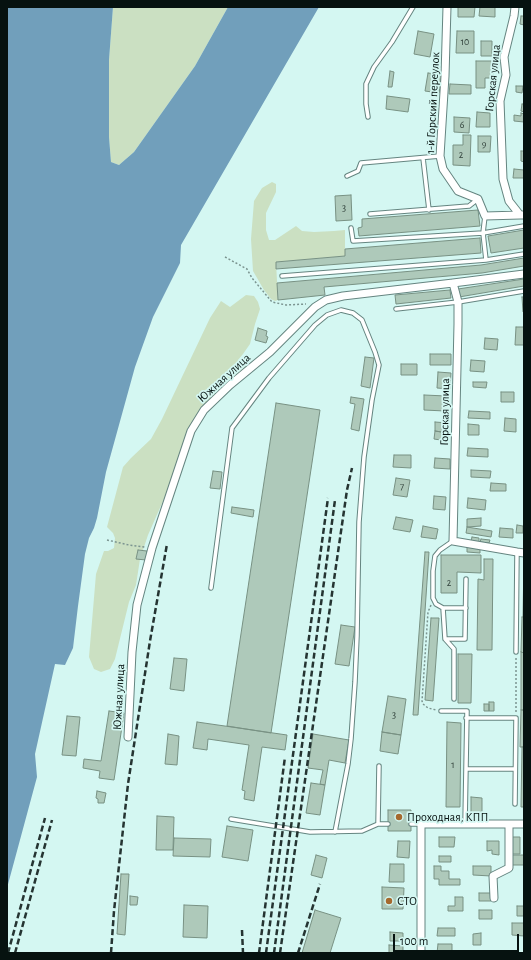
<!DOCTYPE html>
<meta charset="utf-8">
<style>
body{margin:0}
#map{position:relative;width:531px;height:960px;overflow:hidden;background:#d4f7f2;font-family:"Alegreya Sans",sans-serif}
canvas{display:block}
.frame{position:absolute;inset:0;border:8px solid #061210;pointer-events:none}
.scale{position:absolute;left:393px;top:934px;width:126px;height:18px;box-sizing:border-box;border:2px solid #061210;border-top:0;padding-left:5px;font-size:12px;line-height:14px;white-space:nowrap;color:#061210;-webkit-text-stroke:3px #d4f7f2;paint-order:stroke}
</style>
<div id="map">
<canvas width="531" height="960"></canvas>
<div class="frame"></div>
<div class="scale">100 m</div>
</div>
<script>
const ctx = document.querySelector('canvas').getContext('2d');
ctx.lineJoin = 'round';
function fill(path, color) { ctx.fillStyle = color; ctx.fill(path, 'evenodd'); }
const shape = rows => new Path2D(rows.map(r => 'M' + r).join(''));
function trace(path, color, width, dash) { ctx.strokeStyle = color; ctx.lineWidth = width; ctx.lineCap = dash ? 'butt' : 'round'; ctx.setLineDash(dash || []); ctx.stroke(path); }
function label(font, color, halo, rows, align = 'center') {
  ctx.font = font + ' "Alegreya Sans",sans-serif'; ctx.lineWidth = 3.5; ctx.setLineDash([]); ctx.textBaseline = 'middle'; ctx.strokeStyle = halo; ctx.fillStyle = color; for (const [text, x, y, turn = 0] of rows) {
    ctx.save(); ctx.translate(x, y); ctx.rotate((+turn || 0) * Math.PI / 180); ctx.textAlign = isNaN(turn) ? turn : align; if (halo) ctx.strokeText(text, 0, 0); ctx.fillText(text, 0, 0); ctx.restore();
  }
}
const green = shape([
 [113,7,228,7,195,66,134,152,119,165,111,162,109,137,109,60],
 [272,182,276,184,276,192,266,213,266,230,269,240,275,240,296,226,302,231,314,232,334,231,345,230,345,256,276,262,278,300,275,301,271,299,264,290,253,271,251,239,254,201,262,188],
 [246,295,254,296,258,302,260,309,255,324,250,344,243,354,238,360,246,366,238,376,199,412,171,483,148,535,143,550,138,550,136,559,140,559,136,585,129,602,115,659,110,669,101,672,94,669,89,657,96,574,104,551,108,551,114,548,115,538,113,533,107,527,123,467,131,458,151,439,162,419,210,318,221,301,230,307]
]);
const water = shape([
 [7,7,113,7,109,60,109,137,111,162,119,165,134,152,195,66,228,7,319,7,181,245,180,263,153,317,135,367,106,472,97,518,94,528,89,538,85,554,78,606,73,648,65,665,55,664,35,754,37,777,7,888]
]);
const building = shape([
 [458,7,475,7,474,17,458,17,458,7],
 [480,7,495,7,495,17,479,16,480,7],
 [521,16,524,16,524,25,520,24,521,16],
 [418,31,434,34,430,57,414,54,418,31],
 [457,31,474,31,474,53,456,53,457,31],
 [481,41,492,41,492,56,481,56,481,41],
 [476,61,494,61,493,78,485,78,485,88,476,88,476,61],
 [390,71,394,72,392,87,388,87,390,71],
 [428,73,442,75,439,93,425,91,428,73],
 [450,84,471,85,471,94,449,94,450,84],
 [516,86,523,86,522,93,516,92,516,86],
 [387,96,410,99,408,112,386,109,387,96],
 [522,104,524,104,524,112,521,111,522,104],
 [477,112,490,113,490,127,476,127,477,112],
 [521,113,524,114,524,122,514,121,514,115,521,116,521,113],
 [454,117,470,118,469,133,454,132,454,117],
 [463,135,471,135,470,166,453,165,453,145,463,145,463,135],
 [478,136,491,136,490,152,478,152,478,136],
 [521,151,524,151,524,162,521,161,521,151],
 [514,169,524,170,524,178,513,178,514,169],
 [351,195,352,220,336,221,335,196,351,195],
 [478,210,480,226,359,236,358,228,362,227,362,219,478,210],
 [524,230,524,248,491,253,488,236,524,230],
 [480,238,481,253,276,269,276,262,345,256,345,249,480,238],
 [524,258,524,266,482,273,324,287,325,295,278,300,277,283,481,265,524,258],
 [524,279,524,286,459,297,458,289,524,279],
 [450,290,451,298,396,304,395,295,450,290],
 [522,297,524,297,524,311,523,312,522,297],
 [516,327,524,327,524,345,515,345,516,327],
 [258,328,267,331,266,336,268,337,266,343,255,340,258,328],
 [485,338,498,339,497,350,484,349,485,338],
 [430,354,451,354,451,365,430,365,430,354],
 [365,357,374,358,370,388,361,386,365,357],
 [471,360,485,361,484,372,470,371,471,360],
 [401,364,417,364,417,375,401,375,401,364],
 [438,372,451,373,450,389,437,388,438,372],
 [473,382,487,382,486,388,473,387,473,382],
 [501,392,514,392,514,402,501,402,501,392],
 [424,395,446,396,445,411,424,410,424,395],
 [351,397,364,399,359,431,351,429,355,404,350,403,351,397],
 [276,403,320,410,271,733,227,726,276,403],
 [469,411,490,412,490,419,468,418,469,411],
 [505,418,516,419,516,432,504,431,505,418],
 [435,422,448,423,448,433,435,431,435,422],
 [468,424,479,425,479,435,468,435,468,424],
 [435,431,448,433,447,441,434,439,435,431],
 [468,448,488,449,488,457,467,456,468,448],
 [394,455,411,455,411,468,393,467,394,455],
 [435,458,450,459,450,469,434,468,435,458],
 [471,470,491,471,490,478,471,477,471,470],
 [213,471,222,472,220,489,210,488,213,471],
 [396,478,410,480,407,497,393,495,396,478],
 [491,483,506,484,506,491,490,491,491,483],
 [434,496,446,497,445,510,433,509,434,496],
 [468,498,486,500,485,510,467,508,468,498],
 [232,507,254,510,253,517,231,513,232,507],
 [396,517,413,520,410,532,393,529,396,517],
 [481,518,481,526,467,527,467,519,481,518],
 [517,525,523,526,523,533,516,533,517,525],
 [423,526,438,529,436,539,421,537,423,526],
 [467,527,492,531,491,537,466,533,467,527],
 [500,528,513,529,513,538,499,537,500,528],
 [472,537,479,538,479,542,471,541,472,537],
 [481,539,490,540,489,543,480,542,481,539],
 [467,547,480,549,480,553,467,552,467,547],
 [138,550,147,551,146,560,136,559,138,550],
 [425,552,429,552,418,715,413,715,425,552],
 [441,555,481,555,481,573,457,572,457,593,441,593,441,555],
 [484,559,493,559,492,650,477,650,478,579,484,580,484,559],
 [524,559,524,617,523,617,524,559],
 [522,617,524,617,524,653,521,652,522,617],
 [431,618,439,618,433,701,425,700,431,618],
 [341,625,355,627,349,666,335,664,341,625],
 [521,652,524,653,524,710,521,710,521,652],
 [458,654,472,654,471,703,458,703,458,654],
 [174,658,187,659,184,691,170,689,174,658],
 [388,696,406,699,401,735,382,732,388,696],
 [489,702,494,702,494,711,489,711,489,702],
 [484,704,489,704,489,711,484,711,484,704],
 [521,710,524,710,524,747,520,747,521,710],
 [109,711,124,713,114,780,99,778,100,771,83,768,84,759,101,761,109,711],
 [67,716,80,717,76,756,62,755,67,716],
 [197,722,287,735,285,750,262,747,254,801,244,799,245,791,242,790,249,745,208,739,207,750,193,748,197,722],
 [447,722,461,723,460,807,446,807,447,722],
 [382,732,401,735,398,754,380,751,382,732],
 [168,734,179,736,177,765,165,764,168,734],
 [313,734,349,740,345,763,329,760,325,785,320,784,323,770,308,768,313,734],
 [522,747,524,747,524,807,521,807,522,747],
 [311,783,325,785,320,815,306,813,311,783],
 [97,791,106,793,104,803,98,803,98,799,96,798,97,791],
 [471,797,482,798,482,814,471,814,471,797],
 [388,810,411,810,411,831,388,831,388,810],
 [157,816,174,817,173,850,156,850,157,816],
 [227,826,253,830,248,861,222,857,227,826],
 [439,837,455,837,454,847,439,847,439,837],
 [512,837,520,837,520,854,512,854,512,837],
 [174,838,211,839,210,857,173,856,174,838],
 [398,841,410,841,409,858,397,857,398,841],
 [487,841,499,841,499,855,492,854,492,850,487,851,487,841],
 [316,855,327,858,322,878,311,875,316,855],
 [512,855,524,855,524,865,512,865,512,855],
 [439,856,451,856,451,862,439,862,439,856],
 [390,864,404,864,404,882,389,882,390,864],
 [434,866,441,866,441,871,449,871,449,879,460,879,460,885,439,885,439,879,434,879,434,866],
 [473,866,491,866,491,876,473,875,473,866],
 [121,874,129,874,125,935,117,934,121,874],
 [382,887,404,888,403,909,382,909,382,887],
 [479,893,491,893,491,901,479,901,479,893],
 [130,896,138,897,137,905,130,905,130,896],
 [455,897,463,897,463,911,448,911,448,906,455,906,455,897],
 [184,905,208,906,207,938,183,937,184,905],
 [517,906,524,906,524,916,517,916,517,906],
 [315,910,341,918,330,953,302,953,315,910],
 [479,910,492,910,492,919,479,919,479,910],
 [512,923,524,923,524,936,512,935,512,923],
 [438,928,455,928,455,936,437,936,438,928],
 [390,932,403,933,403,941,390,941,390,932],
 [481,933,481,945,473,945,473,934,481,933],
 [438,944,452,944,452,953,437,953,438,944],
 [389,945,403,946,403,953,389,953,389,945]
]);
const path = shape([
 [225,257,247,269,252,278,272,302,286,305,306,304],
 [107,540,129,545,145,547],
 [431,605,428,612,422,701,423,704,428,708,436,710],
 [516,712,516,658]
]);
const lane = shape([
 [368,117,366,104,366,84,374,67,392,42,413,7],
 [423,158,429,210],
 [347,176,358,171,361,163,440,156],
 [370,214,469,206,478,199],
 [485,216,483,233,486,260],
 [351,228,353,241,483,233,524,226],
 [282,276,486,260,524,254],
 [396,309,458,302,524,291],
 [453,541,440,550,435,556,433,571,433,598,436,604,443,608,466,608],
 [211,588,232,428,269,378,315,325,327,315,341,310,353,313,362,320,375,352,379,365,372,400,364,457,359,522,357,636,355,682,351,739,348,764,335,832],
 [443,608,445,639,454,649,454,699],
 [445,639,465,639,466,579],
 [516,652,517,552],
 [441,711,467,711,465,824],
 [466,718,516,718,515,804],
 [466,769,515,769],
 [231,819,310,832,362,831,378,824,388,824],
 [378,824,379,766],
 [411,824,421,824]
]);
const street = shape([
 [447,7,445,76,440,156,443,169,458,191,478,199,485,216,520,215],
 [515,7,514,16,504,57,506,75,500,101,503,179,509,201,520,215,524,215],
 [453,283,458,302,458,324,453,541,517,552,524,553],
 [128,737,132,652,137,605,152,548,191,431,204,410,230,385,270,352,315,307,326,300,343,296,453,283,524,274],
 [494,898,493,876,509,868,509,824],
 [421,953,421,824,524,824]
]);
const rail = shape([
 [242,930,243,953],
 [8,953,45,818],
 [15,953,52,820],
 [111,953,114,911,128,784,150,641,167,544],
 [259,953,285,757],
 [266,953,328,498],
 [274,953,335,500],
 [280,953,347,490,352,468],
 [298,953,320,884]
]);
const markers = [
 [399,817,4,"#a6692e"],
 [389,901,4,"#a6692e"]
];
const numberNames = [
 ["10",465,42],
 ["6",462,125],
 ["9",484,144],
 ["2",461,155],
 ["3",344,208],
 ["7",402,487],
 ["2",449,583],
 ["3",394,715],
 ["1",453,765]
];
const streetNames = [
 ["Горская улица",493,78,-84],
 ["1-й Горский переулок",433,103,-87],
 ["Южная улица",224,378,-42],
 ["Горская улица",445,412,-89],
 ["Южная улица",119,697,-87]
];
const poiNames = [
 ["Проходная, КПП",407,817],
 ["СТО",397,901]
];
fill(green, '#cbe0c2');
fill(water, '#719fbb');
fill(building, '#aec9ba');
trace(building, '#789183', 1);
trace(lane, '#658580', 5.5);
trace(street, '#658580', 9);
trace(path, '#7b9490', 1.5, [2, 2]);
trace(lane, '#fff', 3.5);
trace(street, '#fff', 7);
trace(rail, '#253432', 2.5, [6, 3]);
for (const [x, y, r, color] of markers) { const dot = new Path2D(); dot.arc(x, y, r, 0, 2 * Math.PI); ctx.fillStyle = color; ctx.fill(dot); trace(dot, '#d4f7f2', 1.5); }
label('10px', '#30403a', null, numberNames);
label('12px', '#061210', '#d4f7f2', streetNames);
label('12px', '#061210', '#d4f7f2', poiNames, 'left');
</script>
